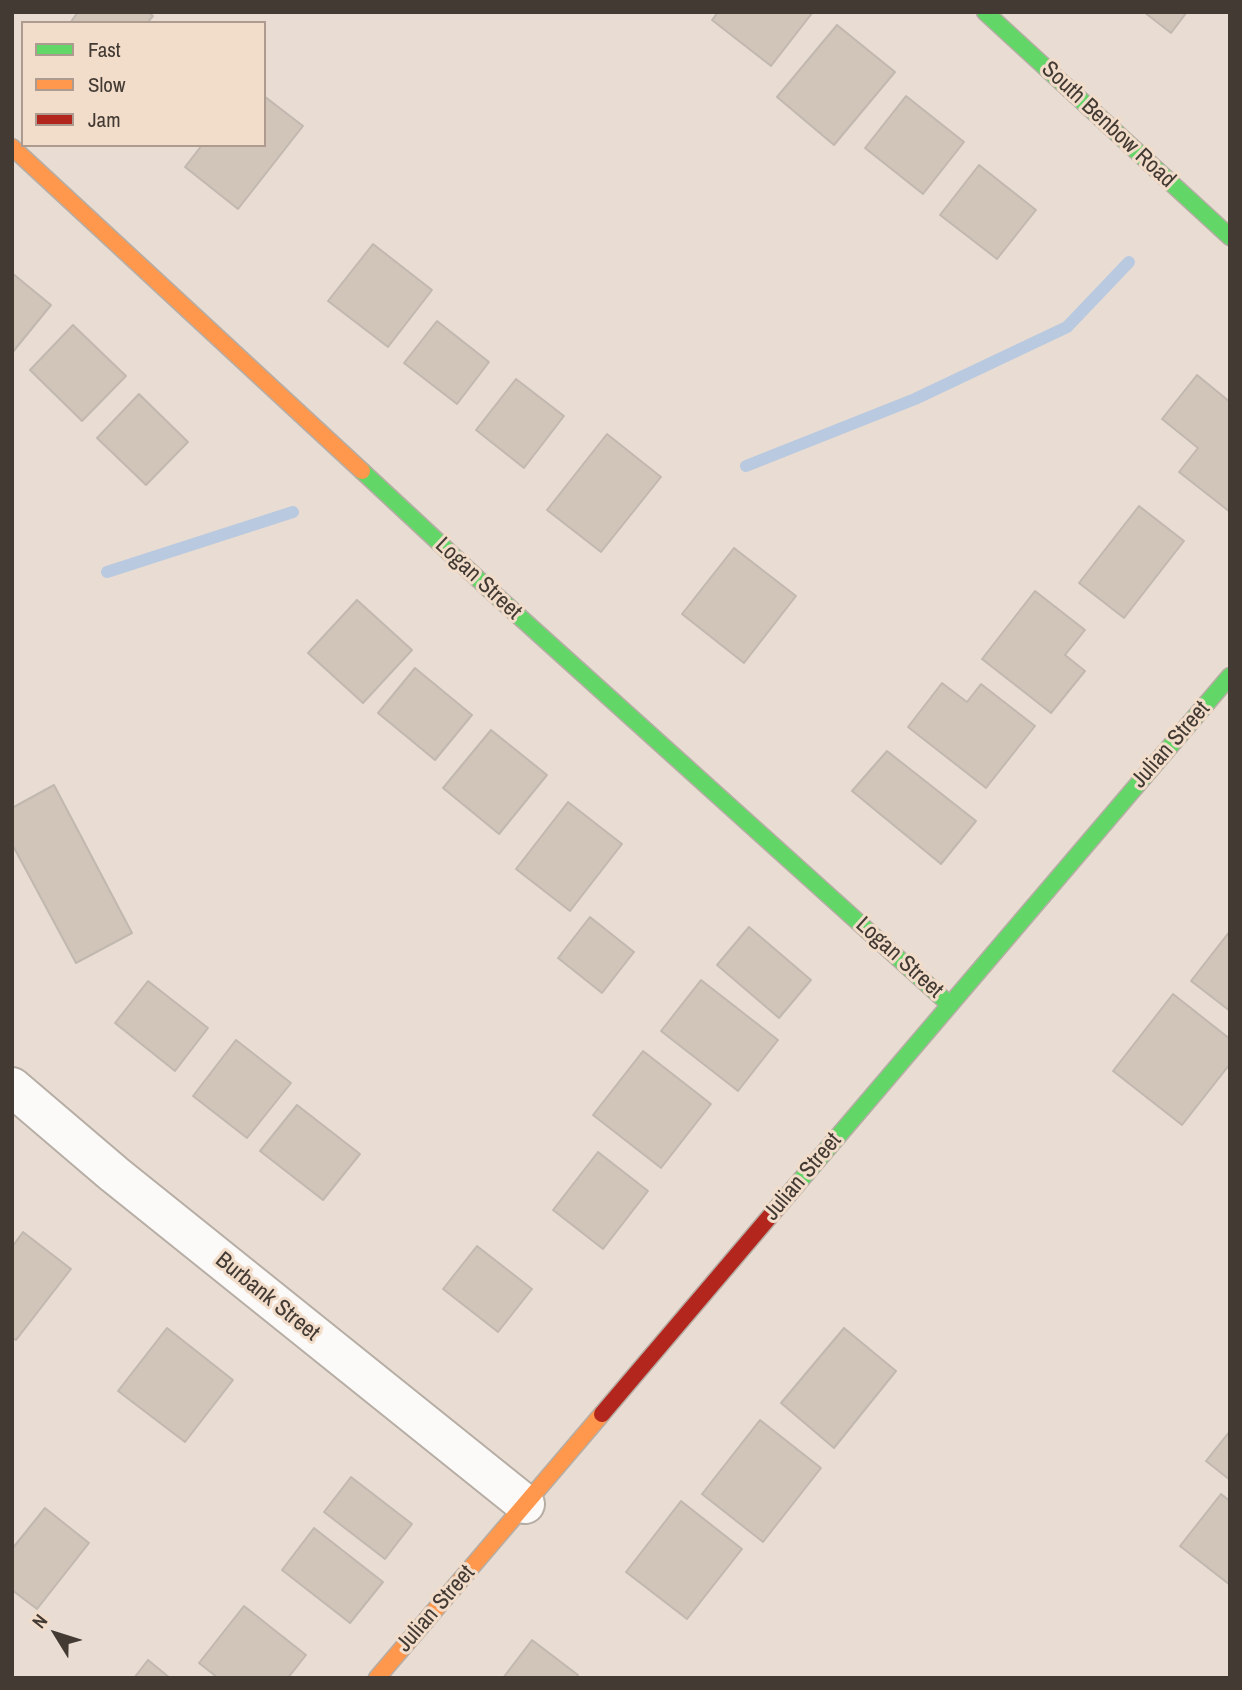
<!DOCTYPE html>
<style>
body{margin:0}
#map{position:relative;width:1242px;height:1690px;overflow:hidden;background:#e9ddd3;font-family:"Archivo Narrow",sans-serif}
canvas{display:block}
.frame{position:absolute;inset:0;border:14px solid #423a33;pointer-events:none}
.legend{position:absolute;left:21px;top:21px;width:245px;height:126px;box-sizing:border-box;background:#f2dcca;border:2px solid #ac9b8e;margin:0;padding:9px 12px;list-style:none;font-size:21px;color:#423a33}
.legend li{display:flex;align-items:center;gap:14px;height:35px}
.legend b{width:35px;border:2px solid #ac9b8e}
.north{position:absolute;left:21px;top:1599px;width:70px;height:70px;-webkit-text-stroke:5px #f2dcca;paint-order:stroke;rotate:308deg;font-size:19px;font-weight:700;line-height:28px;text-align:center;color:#423a33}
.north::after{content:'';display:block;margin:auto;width:24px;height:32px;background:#423a33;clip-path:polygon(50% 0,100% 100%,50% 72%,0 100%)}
</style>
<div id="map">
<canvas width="1242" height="1690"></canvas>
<div class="frame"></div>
<ul class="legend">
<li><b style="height:9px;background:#63d668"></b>Fast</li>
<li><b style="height:9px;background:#ff974d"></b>Slow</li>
<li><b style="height:9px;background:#b3261e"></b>Jam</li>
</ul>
<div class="north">N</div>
</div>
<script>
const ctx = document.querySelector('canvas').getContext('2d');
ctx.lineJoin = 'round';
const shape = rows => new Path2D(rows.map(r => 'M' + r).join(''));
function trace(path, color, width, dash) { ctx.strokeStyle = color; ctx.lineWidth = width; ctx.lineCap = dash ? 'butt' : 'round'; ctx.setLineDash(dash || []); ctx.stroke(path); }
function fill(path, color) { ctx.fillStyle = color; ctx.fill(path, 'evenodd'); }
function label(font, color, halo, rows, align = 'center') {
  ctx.font = font + ' "Archivo Narrow",sans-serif'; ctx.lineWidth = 6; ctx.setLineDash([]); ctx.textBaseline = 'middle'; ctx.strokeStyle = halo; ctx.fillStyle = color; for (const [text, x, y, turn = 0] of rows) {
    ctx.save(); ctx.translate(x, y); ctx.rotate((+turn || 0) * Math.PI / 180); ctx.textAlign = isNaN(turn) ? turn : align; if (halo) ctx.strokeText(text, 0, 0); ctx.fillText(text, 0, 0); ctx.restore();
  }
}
const stream = shape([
 [746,466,915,399,1067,327,1129,262],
 [107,572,293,512]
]);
const building = shape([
 [78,12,148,12,153,16,147,23,70,23,78,12],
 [718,12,813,12,771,66,712,20,718,12],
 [1144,12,1187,12,1171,33,1144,12],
 [837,25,895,72,834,145,777,97,837,25],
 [264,96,303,126,238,209,185,167,202,145,264,145,264,96],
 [906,96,964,142,923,194,865,148,906,96],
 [979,165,1036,210,997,259,940,215,979,165],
 [373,244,432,290,388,347,328,301,373,244],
 [12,273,51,305,12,353,12,273],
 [437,321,489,362,457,404,404,363,437,321],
 [73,325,126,376,82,421,30,370,73,325],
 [1197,375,1230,402,1230,512,1179,472,1198,448,1162,419,1197,375],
 [516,379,564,416,524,468,476,430,516,379],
 [139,394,188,442,146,485,97,438,139,394],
 [607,434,661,477,601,552,547,510,607,434],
 [1139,506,1184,541,1124,618,1079,583,1139,506],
 [734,548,796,596,744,663,682,614,734,548],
 [1035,591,1085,630,1065,655,1085,671,1051,713,982,659,1035,591],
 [357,600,412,650,363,703,308,653,357,600],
 [415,668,472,715,435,760,378,713,415,668],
 [942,683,967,702,981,684,1035,726,986,788,908,727,942,683],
 [491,730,547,775,499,834,443,788,491,730],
 [887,751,976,821,941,864,852,791,887,751],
 [54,785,132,933,76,963,12,844,12,808,54,785],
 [568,802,622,844,570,911,516,869,568,802],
 [590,917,634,952,602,993,558,958,590,917],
 [749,927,811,980,779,1018,717,965,749,927],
 [1230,931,1230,1011,1191,981,1230,931],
 [701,980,778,1040,738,1091,661,1031,701,980],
 [148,981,208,1028,175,1071,115,1023,148,981],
 [1173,994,1230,1039,1230,1064,1182,1125,1113,1071,1173,994],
 [236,1040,291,1083,247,1138,193,1096,236,1040],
 [643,1051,711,1104,661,1168,593,1115,643,1051],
 [297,1105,360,1154,323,1200,260,1151,297,1105],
 [598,1152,648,1191,603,1249,553,1210,598,1152],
 [23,1232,71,1269,16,1340,12,1337,12,1247,23,1232],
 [477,1246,532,1289,498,1332,443,1289,477,1246],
 [167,1328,233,1380,185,1442,118,1391,167,1328],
 [844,1328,896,1371,834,1448,781,1403,844,1328],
 [760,1420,821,1468,763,1542,702,1494,760,1420],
 [1230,1431,1230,1480,1206,1461,1230,1431],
 [351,1477,412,1524,385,1559,324,1512,351,1477],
 [1221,1494,1230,1501,1230,1585,1180,1546,1221,1494],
 [681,1501,742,1549,687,1619,626,1572,681,1501],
 [45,1508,89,1543,37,1609,12,1590,12,1549,45,1508],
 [314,1528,383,1582,350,1623,282,1570,314,1528],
 [244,1606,306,1655,288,1678,218,1678,199,1663,244,1606],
 [532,1640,578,1675,576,1678,503,1678,532,1640],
 [148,1660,170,1678,134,1678,148,1660]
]);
const street = shape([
 [12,1087,114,1174,525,1504]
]);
const fast = shape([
 [985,12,1230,237],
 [362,471,491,591,949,1004],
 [788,1195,1230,676]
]);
const slow = shape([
 [12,147,362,471],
 [377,1678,602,1414]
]);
const jam = shape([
 [602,1414,788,1195]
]);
const streetNames = [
 ["South Benbow Road",1108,125,43],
 ["Logan Street",478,579,43],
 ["Julian Street",1171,745,-49],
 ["Logan Street",899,958,42],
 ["Julian Street",803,1177,-50],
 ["Burbank Street",267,1297,39],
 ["Julian Street",436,1609,-49]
];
trace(stream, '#b9c9df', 12);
fill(building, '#d1c4b9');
trace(building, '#c1b8b0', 2);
trace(street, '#b6ada5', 42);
trace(fast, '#b6ada5', 19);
trace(slow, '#b6ada5', 19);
trace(jam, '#b6ada5', 19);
trace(street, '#fcfaf8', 38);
trace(fast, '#63d668', 16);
trace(slow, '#ff974d', 16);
trace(jam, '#b3261e', 16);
label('23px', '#423a33', '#f2dcca', streetNames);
</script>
